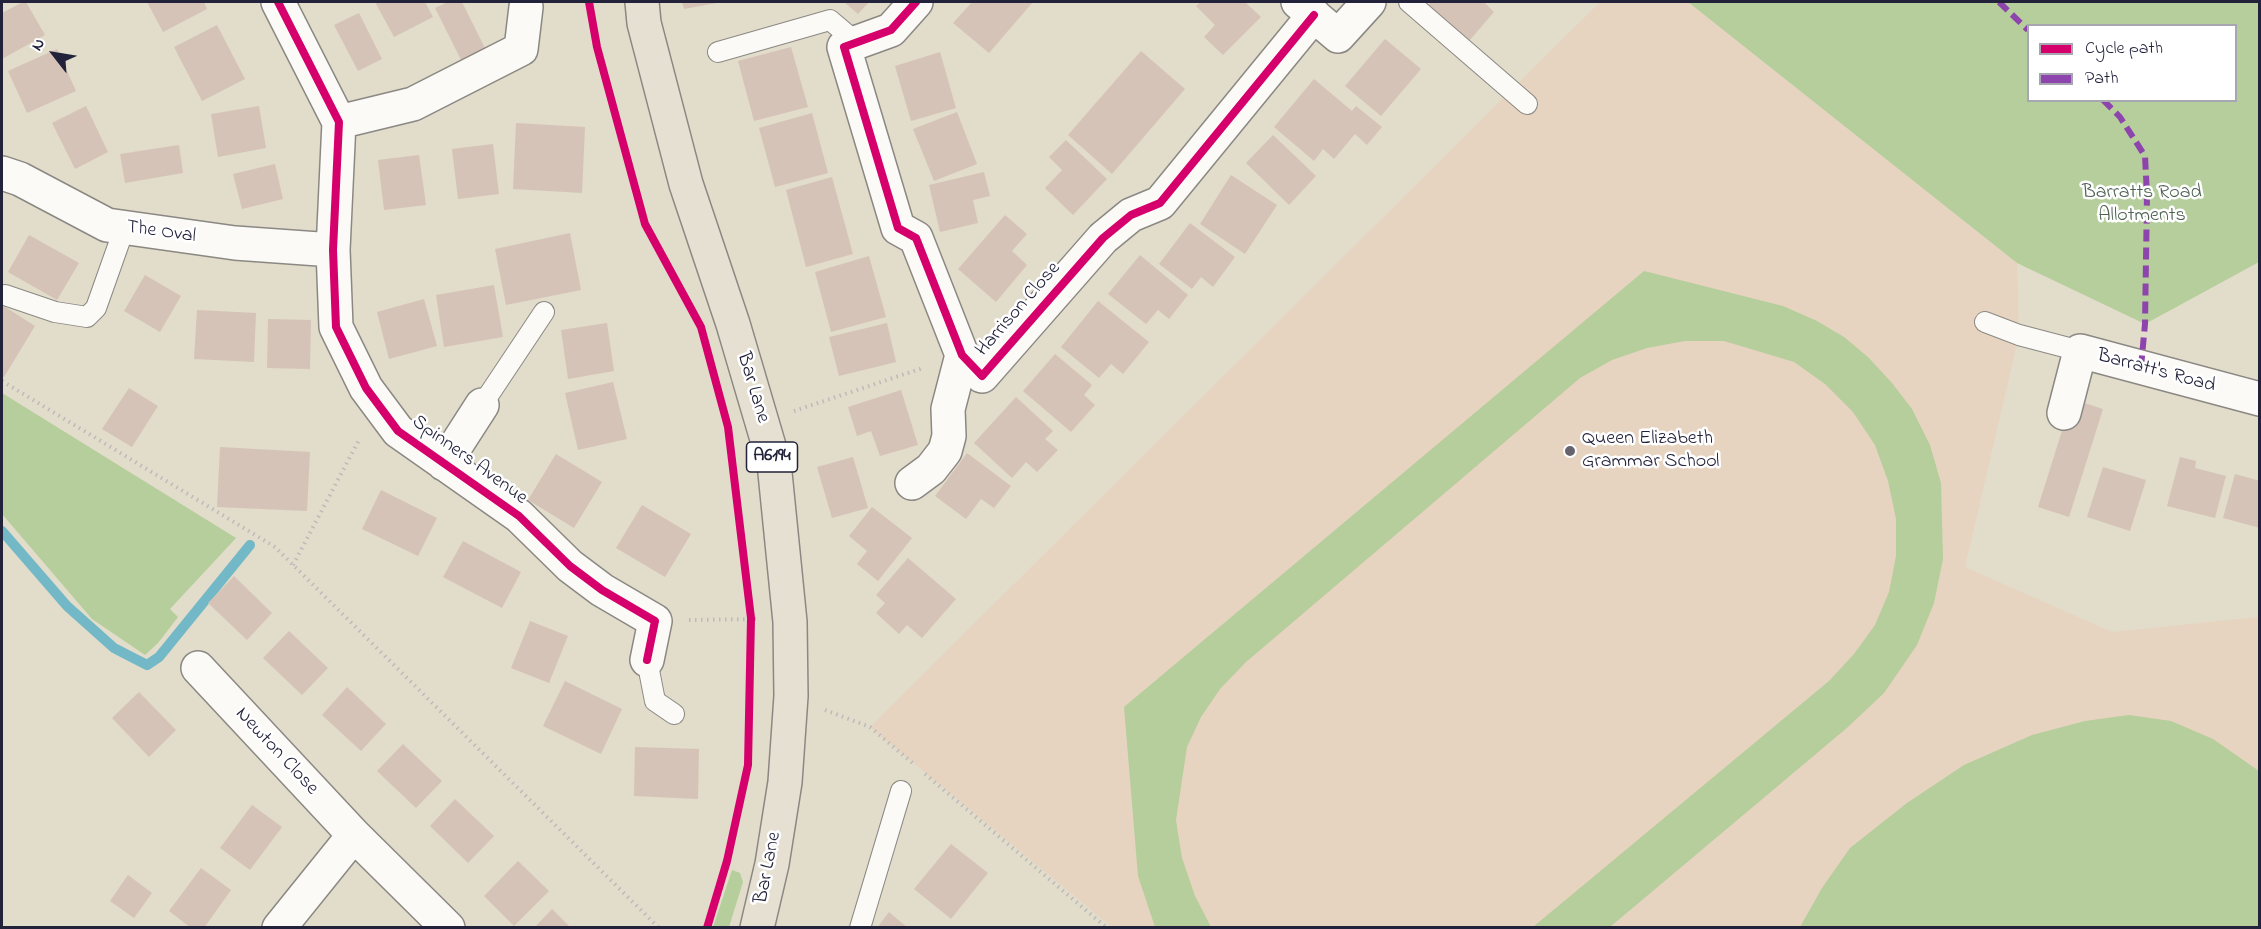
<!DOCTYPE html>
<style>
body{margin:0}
#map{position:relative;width:2261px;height:929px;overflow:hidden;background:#e2dcca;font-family:"Indie Flower",sans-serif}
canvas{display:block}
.frame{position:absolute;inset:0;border:3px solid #22223b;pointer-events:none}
.legend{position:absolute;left:2027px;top:24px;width:210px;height:78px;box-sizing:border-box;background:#fff;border:2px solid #a7a7b1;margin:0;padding:8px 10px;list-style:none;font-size:18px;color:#22223b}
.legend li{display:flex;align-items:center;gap:12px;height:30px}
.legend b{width:30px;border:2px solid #a7a7b1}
.north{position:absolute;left:24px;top:24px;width:60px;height:60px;-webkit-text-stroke:4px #fff;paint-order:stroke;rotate:301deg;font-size:16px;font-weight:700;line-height:24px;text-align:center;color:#22223b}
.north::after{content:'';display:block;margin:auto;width:21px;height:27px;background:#22223b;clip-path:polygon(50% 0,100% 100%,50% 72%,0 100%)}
</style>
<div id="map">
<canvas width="2261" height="929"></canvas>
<div class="frame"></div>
<ul class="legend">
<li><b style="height:8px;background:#d6006c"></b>Cycle path</li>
<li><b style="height:8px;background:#8e44ad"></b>Path</li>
</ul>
<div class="north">N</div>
</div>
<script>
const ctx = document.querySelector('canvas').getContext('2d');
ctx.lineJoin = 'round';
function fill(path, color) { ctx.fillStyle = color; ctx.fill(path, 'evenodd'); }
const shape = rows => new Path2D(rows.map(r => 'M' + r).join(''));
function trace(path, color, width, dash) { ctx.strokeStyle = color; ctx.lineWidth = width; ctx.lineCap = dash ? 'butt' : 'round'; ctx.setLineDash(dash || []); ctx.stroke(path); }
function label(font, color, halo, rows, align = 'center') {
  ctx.font = font + ' "Indie Flower",sans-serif'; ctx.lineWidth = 5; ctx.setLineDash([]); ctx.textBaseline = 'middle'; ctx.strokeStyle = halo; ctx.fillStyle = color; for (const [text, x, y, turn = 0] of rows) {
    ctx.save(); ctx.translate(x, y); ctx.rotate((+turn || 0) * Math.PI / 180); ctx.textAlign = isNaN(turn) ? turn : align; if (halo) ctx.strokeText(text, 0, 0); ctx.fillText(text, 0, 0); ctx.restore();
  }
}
const built = shape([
 [1600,2,1688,2,2017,263,2019,335,1965,567,2112,632,2259,617,2259,927,1112,927,870,727]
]);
const green = shape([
 [1688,2,2259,2,2259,262,2145,324,2017,263],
 [2028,26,2236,26,2236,100,2028,100],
 [1644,271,1783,306,1817,321,1844,337,1868,357,1892,383,1912,409,1930,445,1941,483,1943,559,1934,603,1917,645,1884,693,1848,727,1610,927,1533,927,1829,681,1854,654,1875,625,1889,592,1896,556,1896,519,1888,481,1875,445,1853,412,1825,384,1794,362,1724,341,1685,341,1647,348,1612,360,1580,378,1246,662,1220,689,1201,717,1187,747,1176,820,1182,858,1195,896,1211,927,1155,927,1138,876,1124,707],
 [2,393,236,538,170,609,178,617,158,643,145,655,92,619,2,514],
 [2129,715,2171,721,2213,739,2259,771,2259,927,1800,927,1822,888,1850,848,1907,803,1964,765,2032,735,2085,721],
 [732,870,740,873,743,882,729,927,713,927]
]);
const stream = shape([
 [2,531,67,606,114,648,147,665,159,657,250,545]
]);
const building = shape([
 [23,2,26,2,45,35,2,59,2,13],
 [147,2,204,2,207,9,163,32],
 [375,2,425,2,433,17,394,37],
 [448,2,462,2,486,50,462,62,435,8],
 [682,2,717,2,717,3,684,9],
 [844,2,869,2,858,14],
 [972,2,1033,2,989,53,953,23],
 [1201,2,1245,2,1261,17,1223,55,1204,37,1215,25,1196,6],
 [1431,2,1484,2,1494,12,1469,41,1428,6],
 [359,13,382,59,358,71,334,25],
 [217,25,245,79,202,101,174,47],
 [1385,39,1421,69,1381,116,1345,86],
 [791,47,808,107,754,121,738,61],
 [57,49,76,91,27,113,8,71],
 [1141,51,1185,89,1112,174,1068,135],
 [940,52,956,108,911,121,895,66],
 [1314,79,1352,111,1356,106,1382,127,1367,145,1355,134,1334,159,1323,149,1314,161,1274,127],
 [86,106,108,152,75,169,52,123],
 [259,106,266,148,218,157,211,114],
 [957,112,977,164,934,181,913,129],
 [812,113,828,173,775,187,759,128],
 [516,123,585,127,582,193,513,189],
 [1273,135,1316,176,1289,205,1246,163],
 [1066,140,1107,179,1073,215,1045,188,1062,170,1049,157],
 [493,144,499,194,458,199,452,149],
 [179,145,183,173,125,183,120,154],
 [419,155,426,205,384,210,378,160],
 [275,164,283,199,242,209,233,174],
 [984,172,990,196,973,200,978,223,940,232,929,185],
 [1231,175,1277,205,1245,254,1200,224],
 [832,177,853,254,806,267,786,190],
 [1005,215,1027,234,1012,251,1027,265,996,302,958,269],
 [1190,223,1235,257,1213,287,1201,277,1192,289,1159,264],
 [570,233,581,290,506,305,495,249],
 [29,235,79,263,57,300,8,272],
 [1140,255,1188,295,1169,319,1158,310,1146,324,1108,294],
 [869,256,886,317,831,332,815,272],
 [145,275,181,296,160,332,124,311],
 [494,285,503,337,444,347,436,295],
 [424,299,437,346,389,359,377,312],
 [1098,301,1149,342,1123,374,1111,364,1099,378,1061,347],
 [2,305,35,326,4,377,2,376],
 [197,310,256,313,254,362,194,359],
 [268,319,311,320,310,369,267,368],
 [607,323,614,371,568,379,561,330],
 [887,323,896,362,839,376,829,337],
 [1055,354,1092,385,1084,395,1095,405,1071,432,1023,391],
 [613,382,627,439,578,450,565,393],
 [129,388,158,406,132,447,102,429],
 [901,390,918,445,880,456,871,431,857,436,848,407],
 [1016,397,1053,431,1045,439,1058,450,1037,472,1026,462,1012,478,974,443],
 [2072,399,2103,409,2069,517,2038,507],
 [220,447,310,452,307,511,217,507],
 [967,453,1011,486,994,508,981,499,966,519,935,496],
 [556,454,602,482,574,528,528,500],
 [853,457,868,508,832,518,817,467],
 [2180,457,2196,461,2195,468,2226,476,2215,518,2167,506],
 [2103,467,2146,480,2130,531,2087,517],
 [2235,474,2260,481,2260,528,2223,518],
 [381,490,437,518,418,556,362,529],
 [642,505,691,534,665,577,616,548],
 [872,507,912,538,878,581,857,564,867,551,849,536],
 [463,541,521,572,502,608,443,577],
 [908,558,956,599,922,638,907,625,899,634,876,613,885,603,876,595],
 [234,576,272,613,247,640,208,603],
 [530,621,568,636,549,683,511,668],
 [289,631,328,668,302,695,263,658],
 [565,681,622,709,601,754,543,726],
 [347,687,386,724,361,751,322,715],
 [139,692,176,730,149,757,112,718],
 [403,744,442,781,416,808,377,771],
 [635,747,699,749,698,799,634,796],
 [455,799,494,836,468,863,430,826],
 [252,805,282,827,250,870,220,848],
 [951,844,988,873,951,919,914,889],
 [518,861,549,891,514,926,484,896],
 [201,868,231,890,204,928,191,928,169,911],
 [128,875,152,893,134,918,110,901],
 [552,909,571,928,534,928],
 [889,912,908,928,877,928]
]);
const path = shape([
 [2,381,275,547,659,928],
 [794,411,923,368],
 [293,565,360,438],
 [689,620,756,619],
 [825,710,870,727,915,765],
 [925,774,1107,928]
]);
const lane = shape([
 [1409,2,1527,104],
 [718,52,830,20,857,43],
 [5,295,55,312,87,317,96,308,124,229],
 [1985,322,2019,335,2080,351],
 [482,405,544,312],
 [647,660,655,701,674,714],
 [860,928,901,791]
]);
const street = shape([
 [278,2,339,122,333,250,336,327,366,388,398,431,519,516,570,566,602,590,655,621,647,660],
 [916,2,891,30,844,47,898,228,916,238,962,355,982,376,1103,238,1131,215,1160,203,1314,15],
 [1298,2,1338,36,1369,2],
 [339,122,413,104,521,49,526,7],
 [2,173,20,179,107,225,235,243,333,250],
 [2064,413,2080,351,2260,399],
 [444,464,482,405],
 [912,483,931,469,945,451,949,436,948,409,962,355],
 [198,668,354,835,448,928],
 [279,928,354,835]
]);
const primary = shape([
 [642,2,644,23,686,184,733,324,774,463,790,622,791,696,785,782,772,864,757,928]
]);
const quiet = shape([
 [1999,2,2028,30],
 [2103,100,2120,117,2145,156,2147,195,2145,324,2141,367]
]);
const cycleway = shape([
 [278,2,339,122,333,250,336,327,366,388,398,431,519,516,570,566,602,590,655,621,647,660],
 [589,2,597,47,645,224,701,327,728,427,751,618,748,765,727,861,707,928],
 [916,2,891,30,844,47,898,228,916,238,962,355,982,376,1103,238,1131,215,1160,203,1314,15]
]);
const markers = [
 [1570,451,6,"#65636d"]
];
const shields = [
 [772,457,51]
];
const shieldNames = [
 ["A6194",772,457]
];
const parkNames = [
 ["Barratts Road",2142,194],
 ["Allotments",2142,217]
];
const streetNames = [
 ["The Oval",161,233,8],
 ["Harrison Close",1019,310,-49],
 ["Barratt's Road",2156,372,15],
 ["Bar Lane",752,388,73],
 ["Spinners Avenue",469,461,36],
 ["Newton Close",276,752,47],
 ["Bar Lane",769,868,-79]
];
const poiNames = [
 ["Queen Elizabeth",1582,440],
 ["Grammar School",1582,463]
];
fill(built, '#e6d4c0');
fill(green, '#b5ce9b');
trace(stream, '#73b8c6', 10);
fill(building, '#d6c3b7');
trace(lane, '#8b8883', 22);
trace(street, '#8b8883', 36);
trace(primary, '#8b8883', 36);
trace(path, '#bcbaba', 4, [1.5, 4.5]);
trace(lane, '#fbfaf7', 20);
trace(street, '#fbfaf7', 33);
trace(primary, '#e5e0d2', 33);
trace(quiet, '#8e44ad', 6, [12, 6]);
trace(cycleway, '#d6006c', 8);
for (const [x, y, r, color] of markers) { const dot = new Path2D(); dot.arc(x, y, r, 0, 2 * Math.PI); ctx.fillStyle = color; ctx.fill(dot); trace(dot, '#fff', 2); }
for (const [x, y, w] of shields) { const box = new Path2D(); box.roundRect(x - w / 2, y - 15, w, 30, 4.5); ctx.fillStyle = '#fff'; ctx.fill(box); trace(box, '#22223b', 1.5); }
label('bold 18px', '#22223b', null, shieldNames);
label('20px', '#4e6252', '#fff', parkNames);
label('20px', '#22223b', '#fff', streetNames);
label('20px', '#22223b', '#fff', poiNames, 'left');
</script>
